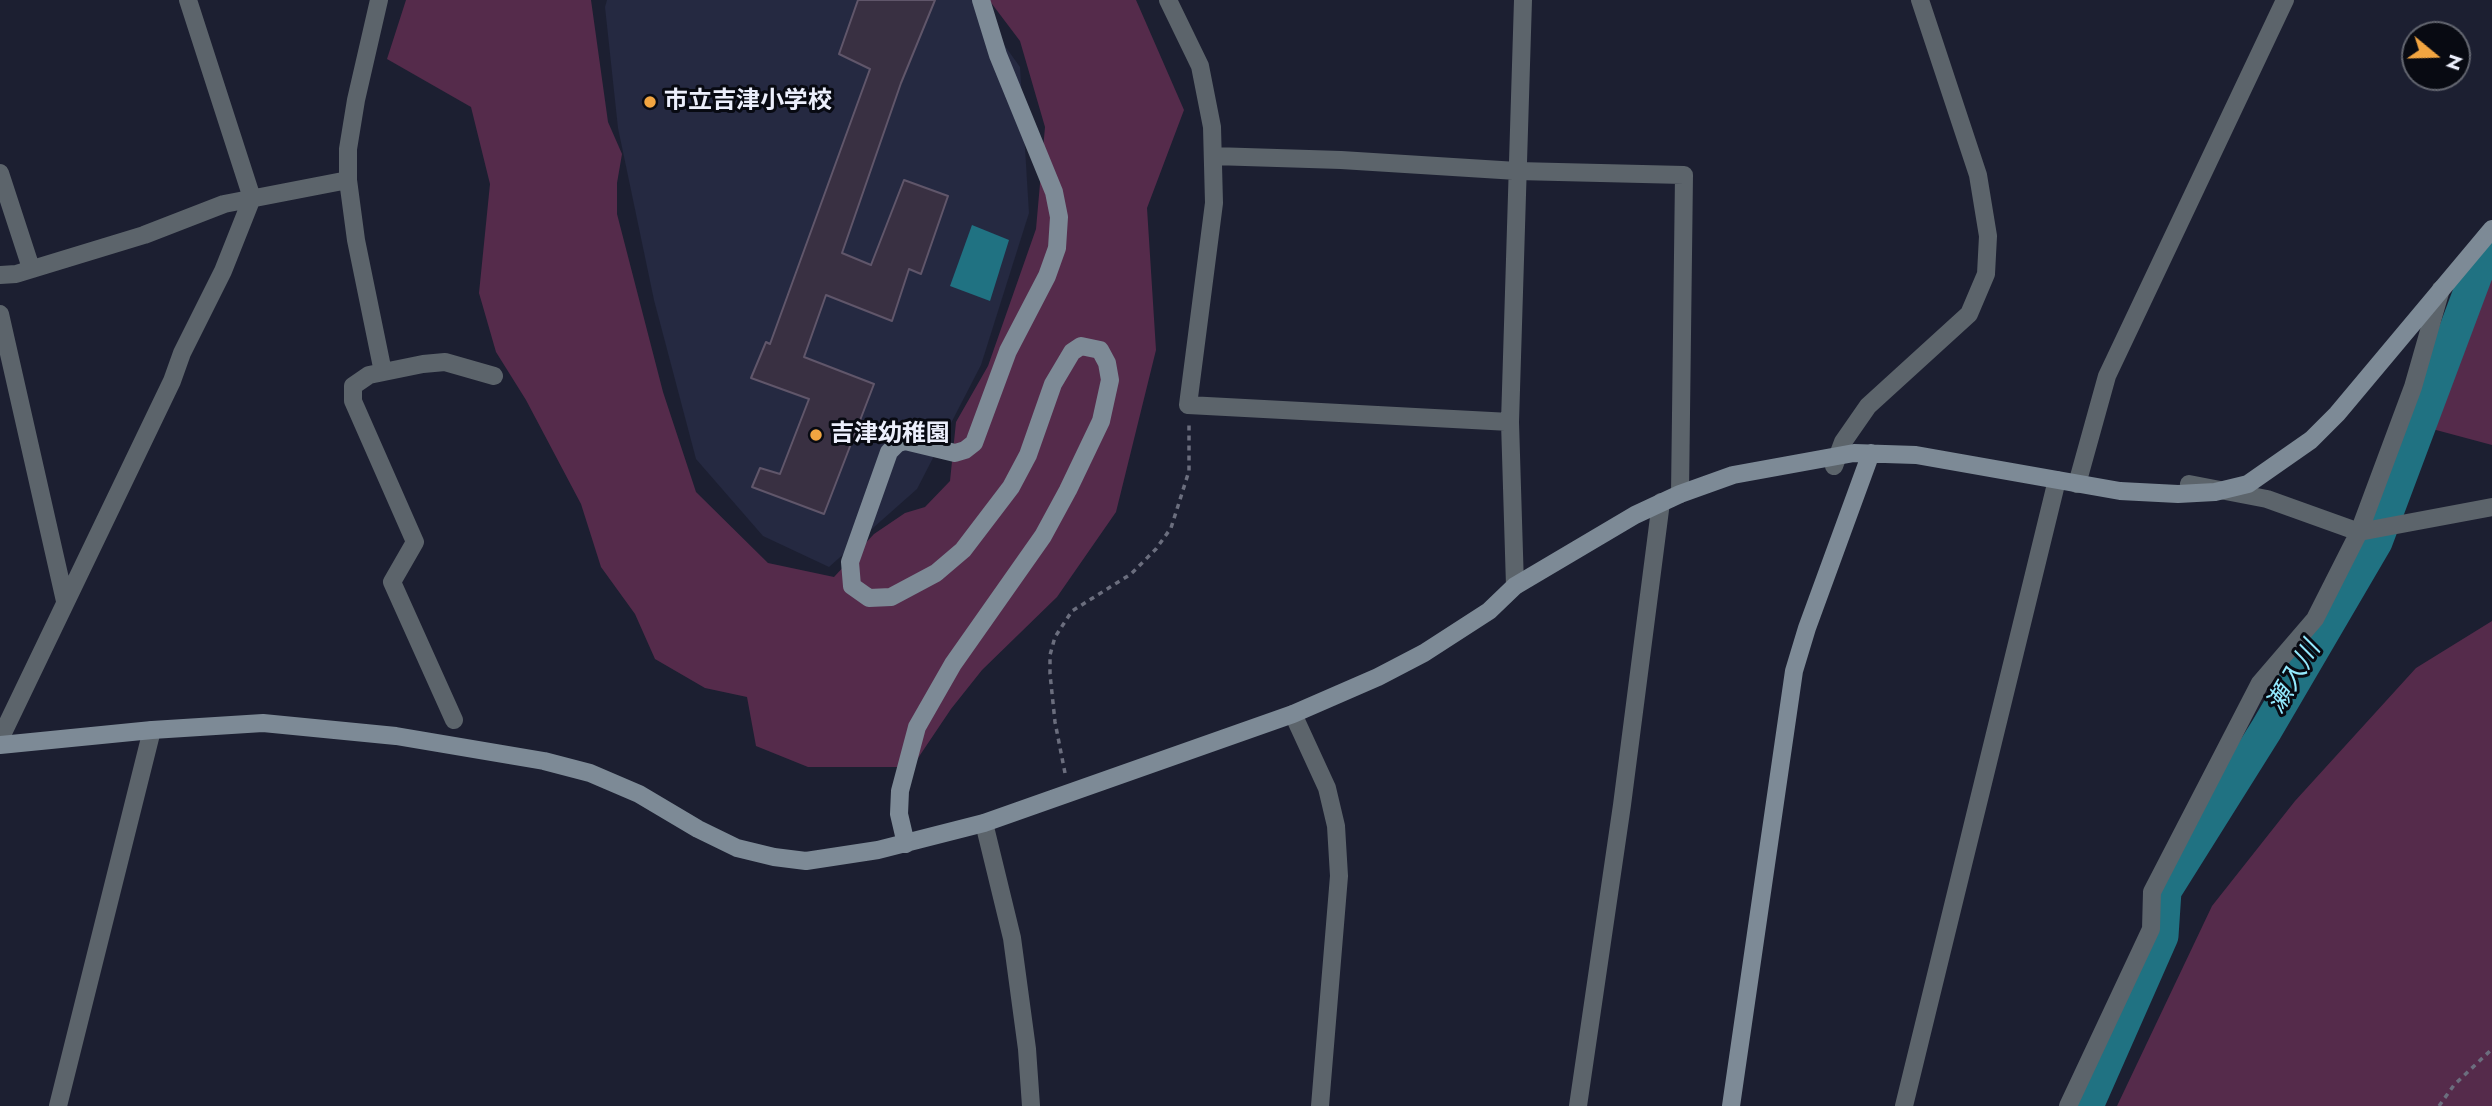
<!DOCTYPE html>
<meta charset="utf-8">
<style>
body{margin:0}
#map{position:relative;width:2492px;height:1106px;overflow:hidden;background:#1c1f31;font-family:Jost,sans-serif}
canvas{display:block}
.north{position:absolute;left:2401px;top:21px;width:70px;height:70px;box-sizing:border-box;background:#080a12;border:2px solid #636670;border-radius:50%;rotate:109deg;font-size:19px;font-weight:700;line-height:28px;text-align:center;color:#eceffc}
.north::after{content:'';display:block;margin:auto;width:24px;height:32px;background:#f2a541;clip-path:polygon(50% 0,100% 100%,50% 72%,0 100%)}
</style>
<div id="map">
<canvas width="2492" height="1106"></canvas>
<div class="north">N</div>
</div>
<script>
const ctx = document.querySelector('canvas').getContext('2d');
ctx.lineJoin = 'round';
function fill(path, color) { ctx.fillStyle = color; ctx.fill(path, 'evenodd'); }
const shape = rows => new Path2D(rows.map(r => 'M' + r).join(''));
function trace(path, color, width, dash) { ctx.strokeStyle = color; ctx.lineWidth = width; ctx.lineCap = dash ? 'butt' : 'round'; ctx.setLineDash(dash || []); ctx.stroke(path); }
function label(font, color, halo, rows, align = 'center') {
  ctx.font = font + ' Jost,"Noto Sans JP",sans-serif'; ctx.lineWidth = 6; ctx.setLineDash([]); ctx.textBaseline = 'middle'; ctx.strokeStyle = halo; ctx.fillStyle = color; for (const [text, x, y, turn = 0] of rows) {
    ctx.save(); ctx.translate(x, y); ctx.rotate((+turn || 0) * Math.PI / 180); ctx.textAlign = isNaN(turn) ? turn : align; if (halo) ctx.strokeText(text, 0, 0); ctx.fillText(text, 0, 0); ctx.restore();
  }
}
const built = shape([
 [607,0,972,0,1020,67,1029,213,981,365,917,489,829,567,763,536,696,459,654,300,618,128,605,7]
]);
const green = shape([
 [406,0,591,0,608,122,622,154,617,183,617,214,663,392,696,492,768,563,834,577,874,534,905,513,925,507,950,481,956,422,988,366,1036,229,1045,127,1020,41,989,0,1136,0,1184,110,1147,208,1156,350,1116,512,1057,597,982,670,951,709,912,767,808,767,756,746,747,697,705,688,655,659,635,614,601,567,581,504,526,400,496,352,479,293,490,184,471,107,387,59],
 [2492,247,2492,445,2410,423,2456,286],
 [2492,621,2492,1106,2117,1106,2212,906,2295,801,2416,668]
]);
const water = shape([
 [972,225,1009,240,990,301,950,286]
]);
const river = shape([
 [2087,1106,2162,936,2165,891,2266,730,2376,542,2476,275,2492,241]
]);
const building = shape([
 [858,0,935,0,901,83,842,253,871,265,904,180,948,196,921,274,909,269,892,321,826,295,804,357,874,384,824,514,752,487,760,468,780,474,809,399,751,378,766,342,770,344,870,69,839,54,858,0]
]);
const path = shape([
 [1065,773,1055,722,1050,674,1050,655,1055,637,1072,611,1131,574,1156,549,1171,528,1189,471,1189,423],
 [2439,1106,2454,1085,2492,1049]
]);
const street = shape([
 [379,0,356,100,348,149,348,180,356,240,383,372],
 [1168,0,1200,66,1212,127,1214,203,1188,405,1510,422],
 [1213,156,1341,160,1517,171,1684,175,1680,494],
 [0,173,31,268],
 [0,275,16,274,144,235,224,204,348,180],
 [0,314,65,601],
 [1834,466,1843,442,1868,406,1969,314,1986,274,1988,236,1978,175,1920,0],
 [2077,484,2107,376,2285,0],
 [2189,484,2267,499,2359,532,2492,507],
 [1515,586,1510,422,1523,0],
 [1293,714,1327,788,1336,826,1339,876,1320,1106],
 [454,720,392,582,415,542,353,401,353,386,369,375,423,364,445,362,494,376],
 [0,739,172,381,182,353,223,271,252,198,188,0],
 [984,823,1012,938,1027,1049,1031,1106],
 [58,1106,152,730],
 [1578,1106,1622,805,1661,502],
 [1904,1106,2057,480],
 [2068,1106,2151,929,2152,892,2260,683,2315,619,2359,532,2413,387,2441,289]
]);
const secondary = shape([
 [0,745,152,730,263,723,396,736,544,761,590,773,639,794,698,829,737,848,774,857,806,861,878,850,984,823,1293,714,1378,677,1424,653,1489,611,1515,586,1635,515,1680,494,1733,475,1854,453,1916,455,2120,491,2178,494,2215,492,2248,484,2311,440,2337,414,2492,229],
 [906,844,899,814,900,791,917,727,953,664,1043,536,1068,490,1101,421,1110,380,1107,363,1100,350,1081,346,1072,352,1053,384,1028,455,1011,487,963,550,936,573,891,597,869,598,852,586,850,562,889,452,898,443,905,441,955,453,965,450,974,443,1008,351,1047,276,1057,248,1059,217,1054,192,998,55,981,0],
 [1731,1106,1794,671,1807,628,1871,453]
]);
const markers = [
 [650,102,7,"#f2a541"],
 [816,435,7,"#f2a541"]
];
const poiNames = [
 ["市立吉津小学校",664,102],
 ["吉津幼稚園",830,435]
];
const waterNames = [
 ["瀬入川",2295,678,-59]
];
fill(built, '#252941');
fill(green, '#552b4b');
fill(water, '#207282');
trace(river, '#207282', 33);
fill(building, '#393042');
trace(building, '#60566a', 2);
trace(path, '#6b6e7e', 3.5, [5, 5]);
trace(street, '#5c646b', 18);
trace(secondary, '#7d8a96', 18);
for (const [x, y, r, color] of markers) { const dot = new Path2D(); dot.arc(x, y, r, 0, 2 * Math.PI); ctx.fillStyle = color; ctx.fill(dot); trace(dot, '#080a12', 2.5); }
label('bold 24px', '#eceffc', '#080a12', poiNames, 'left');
label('italic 26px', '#94eafe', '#080a12', waterNames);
</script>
